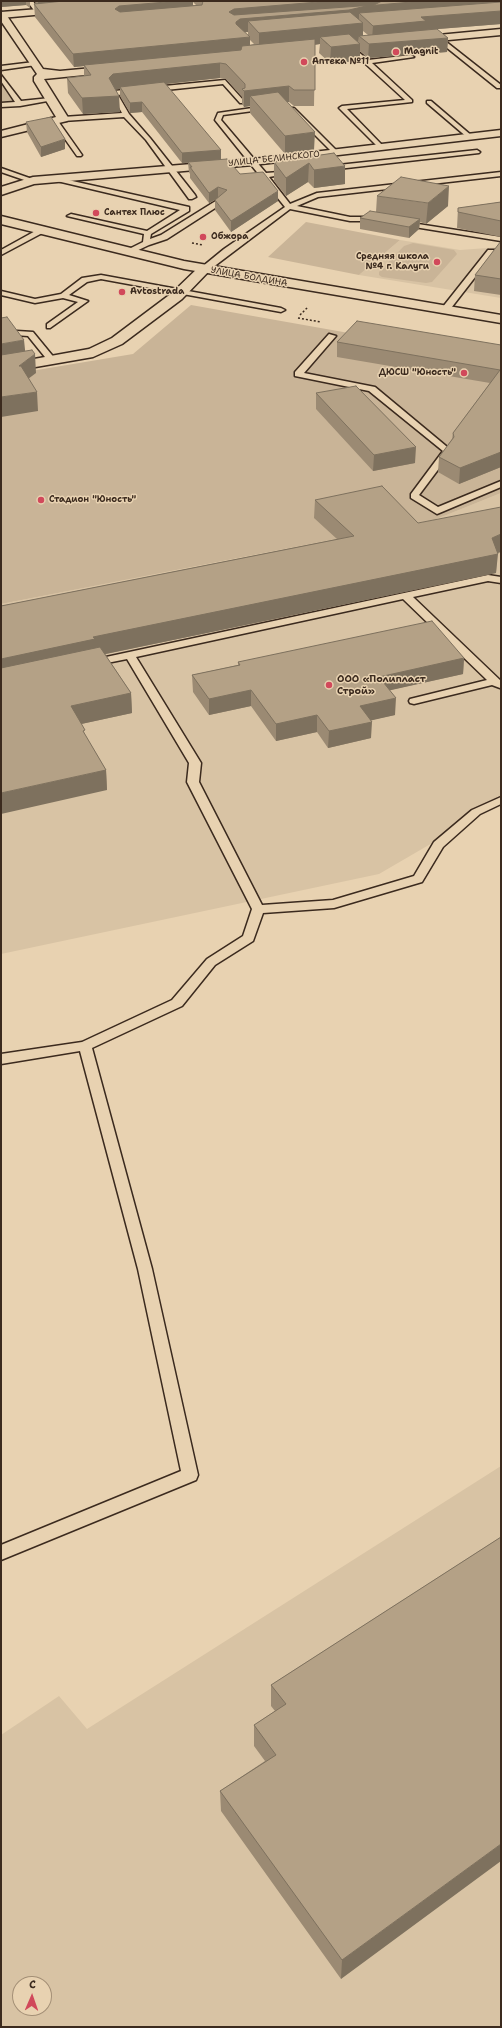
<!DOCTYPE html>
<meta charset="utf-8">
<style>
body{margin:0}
#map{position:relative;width:502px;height:2028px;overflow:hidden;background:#e8d2b1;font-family:"Shantell Sans",sans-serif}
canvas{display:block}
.frame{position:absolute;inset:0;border:2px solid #3b2a1e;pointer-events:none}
.north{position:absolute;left:12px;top:1976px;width:40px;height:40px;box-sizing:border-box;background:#e8d2b1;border:1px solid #a38f76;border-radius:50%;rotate:2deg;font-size:11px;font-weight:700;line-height:16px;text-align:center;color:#3b2a1e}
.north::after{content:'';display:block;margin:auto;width:14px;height:18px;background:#d1495b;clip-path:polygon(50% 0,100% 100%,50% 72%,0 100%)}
</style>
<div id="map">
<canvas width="502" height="2028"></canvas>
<div class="frame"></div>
<div class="north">С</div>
</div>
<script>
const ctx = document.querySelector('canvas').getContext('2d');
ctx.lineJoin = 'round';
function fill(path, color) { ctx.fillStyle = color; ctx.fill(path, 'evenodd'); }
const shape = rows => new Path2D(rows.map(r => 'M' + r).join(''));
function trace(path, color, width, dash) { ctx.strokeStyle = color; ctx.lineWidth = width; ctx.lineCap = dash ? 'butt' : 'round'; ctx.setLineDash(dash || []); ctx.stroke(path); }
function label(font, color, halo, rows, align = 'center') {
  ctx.font = font + ' "Shantell Sans",sans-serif'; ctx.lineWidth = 3; ctx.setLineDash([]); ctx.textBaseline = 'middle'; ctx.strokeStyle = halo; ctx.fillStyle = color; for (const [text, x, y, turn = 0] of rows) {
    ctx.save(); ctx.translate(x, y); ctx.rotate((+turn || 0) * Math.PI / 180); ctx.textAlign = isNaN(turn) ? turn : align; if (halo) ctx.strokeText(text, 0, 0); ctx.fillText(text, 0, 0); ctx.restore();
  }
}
const built = shape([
 [400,240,460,250,501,247,501,298,359,275],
 [501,493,501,803,379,874,1,954,1,604,434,520],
 [501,1466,501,2027,1,2027,1,1735,59,1696,87,1729],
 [20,1984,44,1984,44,2008,20,2008]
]);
const green = shape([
 [1,80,16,102,1,104],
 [306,222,400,240,359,275,268,257],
 [413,243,454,250,457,254,432,282,426,283,382,277,379,275,379,272,404,246],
 [191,305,501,360,501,493,434,520,1,604,1,376,133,354]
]);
const path = shape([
 [192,243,203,245],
 [300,315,308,307],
 [298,318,321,322]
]);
const lane = shape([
 [27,1,33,1,40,13,36,13,27,1],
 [436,37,440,37,501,85,501,88,497,88,436,39,436,37],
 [349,44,368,60,411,55,414,57,372,63,412,100,412,102,347,109,383,146,383,148,379,148,339,108,342,106,405,100,347,47,346,46,349,44],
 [34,62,37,64,36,65,1,70,1,66,34,62],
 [1,75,21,101,50,98,53,100,20,106,1,107,1,103,15,102,1,81,1,75],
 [225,80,244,101,244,103,240,103,223,84,118,95,129,114,150,138,195,195,196,197,192,199,189,199,146,140,124,117,63,121,60,119,63,117,122,113,111,93,114,91,225,80],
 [427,101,431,101,472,136,472,138,468,138,427,103,427,101],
 [266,106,268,107,268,109,223,115,221,120,266,173,292,171,292,173,269,177,290,204,317,193,501,172,501,176,318,197,297,206,350,217,377,217,381,219,377,221,350,221,290,209,208,271,202,271,202,267,224,249,285,207,215,120,218,113,266,106],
 [290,108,294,108,337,151,337,153,333,153,290,110,290,108],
 [54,121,58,121,82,155,81,156,77,156,53,122,54,121],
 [477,150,480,152,479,153,329,170,326,168,329,166,477,150],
 [1,168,35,180,36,181,33,183,1,172,1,168],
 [59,178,189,207,189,211,151,234,150,239,161,235,219,199,226,201,167,239,149,245,130,254,127,254,127,250,143,242,144,234,67,216,71,214,147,231,180,210,57,181,56,180,59,178],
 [399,221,501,237,501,241,402,225,399,225,399,221],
 [39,229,46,231,1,255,1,250,39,229],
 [488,250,501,250,501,254,493,254,448,312,442,312,442,308,488,250],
 [101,275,281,308,285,310,281,312,101,279,87,282,69,295,88,301,50,328,47,328,47,324,78,302,63,298,35,303,1,295,1,291,35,299,61,294,82,278,101,275],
 [1,330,33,332,56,360,49,362,28,336,1,334,1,330],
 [329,334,336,336,304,373,375,387,452,451,419,495,438,507,501,481,501,487,437,514,411,498,411,494,443,451,369,391,295,376,295,372,329,334],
 [488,575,501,577,501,583,488,581,413,597,501,681,500,688,492,685,414,704,410,703,409,701,410,699,487,680,403,599,136,657,201,763,199,782,262,905,333,900,414,876,434,842,472,810,501,797,501,804,480,814,443,847,422,882,334,908,263,913,253,941,215,965,182,1006,92,1048,152,1269,198,1475,196,1480,1,1560,1,1545,181,1471,138,1269,80,1051,1,1064,1,1054,82,1042,172,1000,207,959,243,936,252,909,187,782,189,763,127,659,92,666,87,663,92,660,488,575]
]);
const street = shape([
 [1,12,5,13,43,69,60,71,114,66,119,69,114,72,44,79,69,119,67,121,1,137,1,131,56,117,34,81,34,77,37,74,1,21,1,12],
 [501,29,501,35,417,43,412,40,417,37,501,29],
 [501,130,501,136,253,165,34,184,1,195,1,187,33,177,253,159,501,130],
 [205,265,211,269,182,299,122,344,93,357,1,373,1,365,89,349,112,338,172,293,200,266,205,265]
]);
const secondary = shape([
 [64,7,67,8,69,10,67,12,1,18,1,12,64,7],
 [1,216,184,261,501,315,501,323,184,269,1,224,1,216]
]);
const wall = shape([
 [1,1,30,1,30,8,26,5,1,7],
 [35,1,501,1,501,24,437,29,448,38,447,52,368,58,360,51,360,61,330,63,319,53,320,44,315,45,314,106,294,106,289,102,287,102,314,150,285,154,250,113,250,106,244,107,242,104,242,97,226,79,220,78,165,84,221,150,221,159,240,174,278,201,231,232,215,210,215,200,209,203,190,178,190,174,189,172,188,163,182,163,142,112,130,113,120,96,120,89,115,89,120,112,83,114,68,93,67,78,84,76,84,66,74,67,35,17,34,4,36,3],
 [193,2,196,5,193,5],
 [363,31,368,35,363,36],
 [244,32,248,32,248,36],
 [250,40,254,44,250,45],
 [26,122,65,149,41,157,27,132],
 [334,153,345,184,314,188,308,182,286,196,274,181,274,162],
 [377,196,448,206,426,224,420,222,419,229,409,238,360,229,360,218,376,212],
 [501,202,501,237,457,228,458,208],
 [501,241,501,295,474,291,475,275],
 [337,342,501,345,501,467,459,484,438,472,439,457,452,439,453,433,490,383,337,357],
 [316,393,415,463,373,471,316,409],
 [315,500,418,523,497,553,496,573,105,654,131,693,132,713,81,724,85,735,106,770,107,790,1,606,337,539,314,518],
 [464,658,463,674,390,690,395,715,371,720,371,738,328,748,317,732,276,741,251,706,209,715,193,692,192,675,238,665,238,662],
 [501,1537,341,1979,221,1811,220,1791,265,1761,254,1746,254,1725,275,1711,271,1706,271,1685]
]);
const shadedWall = shape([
 [1,1,26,1,26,5,1,7],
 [38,1,111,1,38,7],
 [178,1,193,1,193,13,120,18,115,9,119,6],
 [330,1,501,1,501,8,359,13,359,20,248,21,248,32,240,33,229,12,234,9],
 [501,11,501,24,426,30,372,39,373,26,421,17],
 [363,23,363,39,359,36,358,41,327,44,320,37,320,44,259,50,259,33],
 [250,37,250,51,74,67,73,54],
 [448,38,447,52,368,58,369,44],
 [360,44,360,61,330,63,331,47],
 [220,63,220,78,121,89,120,87,120,89,114,90,109,78,113,74],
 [289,86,289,102,258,105,250,96,250,106,244,107,244,91],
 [119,96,120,112,83,114,82,98],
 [142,102,142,112,130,113,130,103],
 [315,132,314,150,285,154,285,136],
 [65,139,65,149,41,157,41,147],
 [221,150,221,160,182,163,182,153],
 [309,163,308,182,286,196,286,178],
 [345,166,345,184,314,188,314,170],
 [449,186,448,206,426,224,428,203],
 [218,187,218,198,209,203,209,193],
 [278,191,278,201,231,232,231,221],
 [420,219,419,229,409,238,409,227],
 [24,340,26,359,1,363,1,344],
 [35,354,36,373,20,385,19,366],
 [37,392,38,411,1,417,1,397],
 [416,447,415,463,373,471,374,455],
 [501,452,501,467,459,484,460,468],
 [501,534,501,552,495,554,498,554,496,573,96,656,1,679,1,659,93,637,492,538],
 [464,658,463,674,378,693,379,677],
 [251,690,251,706,209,715,209,699],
 [131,693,132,713,72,726,71,706],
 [396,698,395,715,360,723,360,706],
 [317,715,317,732,276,741,276,724],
 [372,722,371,738,328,748,329,731],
 [106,770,107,790,1,814,1,793],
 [501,1844,501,1861,341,1979,342,1960]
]);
const building = shape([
 [64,1,178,1,119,6,115,9,120,12,202,5,203,1,330,1,234,9,229,12,234,15,374,5,382,1,423,1,366,6,349,10,240,19,236,22,236,24,250,37,73,54,34,4,64,1],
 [501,2,501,11,421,17,426,21,373,26,359,13,501,2],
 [350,12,363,23,259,33,248,21,350,12],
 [437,29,448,38,369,44,359,36,437,29],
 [349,34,360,44,331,47,320,37,349,34],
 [315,39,315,90,294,90,289,86,244,91,242,89,245,88,245,84,226,64,220,63,113,74,109,78,119,96,82,98,67,78,91,75,84,65,241,50,242,46,315,39],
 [164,82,221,150,182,153,142,102,130,103,120,87,164,82],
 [278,92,315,132,285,136,250,96,278,92],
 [51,117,65,139,41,147,26,122,51,117],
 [334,153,345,166,314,170,309,163,286,178,274,162,334,153],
 [227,159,240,174,263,172,278,191,231,221,215,200,227,190,218,187,209,193,190,167,192,167,188,162,227,159],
 [401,177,449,186,428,203,377,196,401,177],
 [501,202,501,221,458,212,458,208,501,202],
 [370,211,420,219,409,227,360,218,370,211],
 [501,241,501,279,475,275,501,241],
 [7,317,24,340,1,344,1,318,7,317],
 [357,321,501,345,501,452,460,468,439,457,454,437,453,433,500,370,337,342,357,321],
 [32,350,35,354,19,366,21,366,37,392,1,397,1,355,32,350],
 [356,386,416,447,374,455,316,393,356,386],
 [382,486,418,523,501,507,501,534,492,538,498,554,93,637,95,639,1,659,1,606,354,536,315,500,382,486],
 [432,621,464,658,379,677,396,698,360,706,372,722,329,731,317,715,276,724,251,690,209,699,192,675,240,665,238,662,432,621],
 [100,647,131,693,71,706,85,730,83,731,106,770,1,793,1,668,100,647],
 [501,1537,501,1844,342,1960,220,1791,276,1755,254,1725,286,1704,271,1685,501,1537]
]);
const markers = [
 [396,52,4,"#d1495b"],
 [304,62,4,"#d1495b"],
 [96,213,4,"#d1495b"],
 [203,237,4,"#d1495b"],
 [437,262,4,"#d1495b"],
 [122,292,4,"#d1495b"],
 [464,373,4,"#d1495b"],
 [41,500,4,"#d1495b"],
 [329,685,4,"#d1495b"]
];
const farPoinames = [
 ["Magnit",404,52],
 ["Аптека №11",312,62],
 ["Сантех Плюс",104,213],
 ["Обжора",211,237],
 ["Средняя школа",429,257,"right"],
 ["№4 г. Калуги",429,267,"right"],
 ["Avtostrada",130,292],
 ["ДЮСШ \"Юность\"",456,373,"right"],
 ["Стадион \"Юность\"",49,500]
];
const farStreetnames = [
 ["УЛИЦА БЕЛИНСКОГО",274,159,-6],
 ["УЛИЦА БОЛДИНА",249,277,10]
];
const poiNames = [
 ["ООО «Полипласт",337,679],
 ["Строй»",337,691]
];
fill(built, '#d8c3a4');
fill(green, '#c9b497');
trace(lane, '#3b2a1e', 3);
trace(street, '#3b2a1e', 3);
trace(secondary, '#3b2a1e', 3);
trace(path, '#3b2a1e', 1.5, [2, 2]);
fill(lane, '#e8d2b1');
fill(street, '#e8d2b1');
fill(secondary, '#e8d2b1');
fill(wall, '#9b8a73');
fill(shadedWall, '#7e715e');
fill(building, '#b4a186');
trace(building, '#7e715e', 1);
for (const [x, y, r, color] of markers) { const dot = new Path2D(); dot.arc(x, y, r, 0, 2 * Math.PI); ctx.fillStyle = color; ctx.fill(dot); trace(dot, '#e8d2b1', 1.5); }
label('bold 9px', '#3b2a1e', '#e8d2b1', farPoinames, 'left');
label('9px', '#3b2a1e', '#e8d2b1', farStreetnames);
label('bold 10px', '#3b2a1e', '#e8d2b1', poiNames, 'left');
</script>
